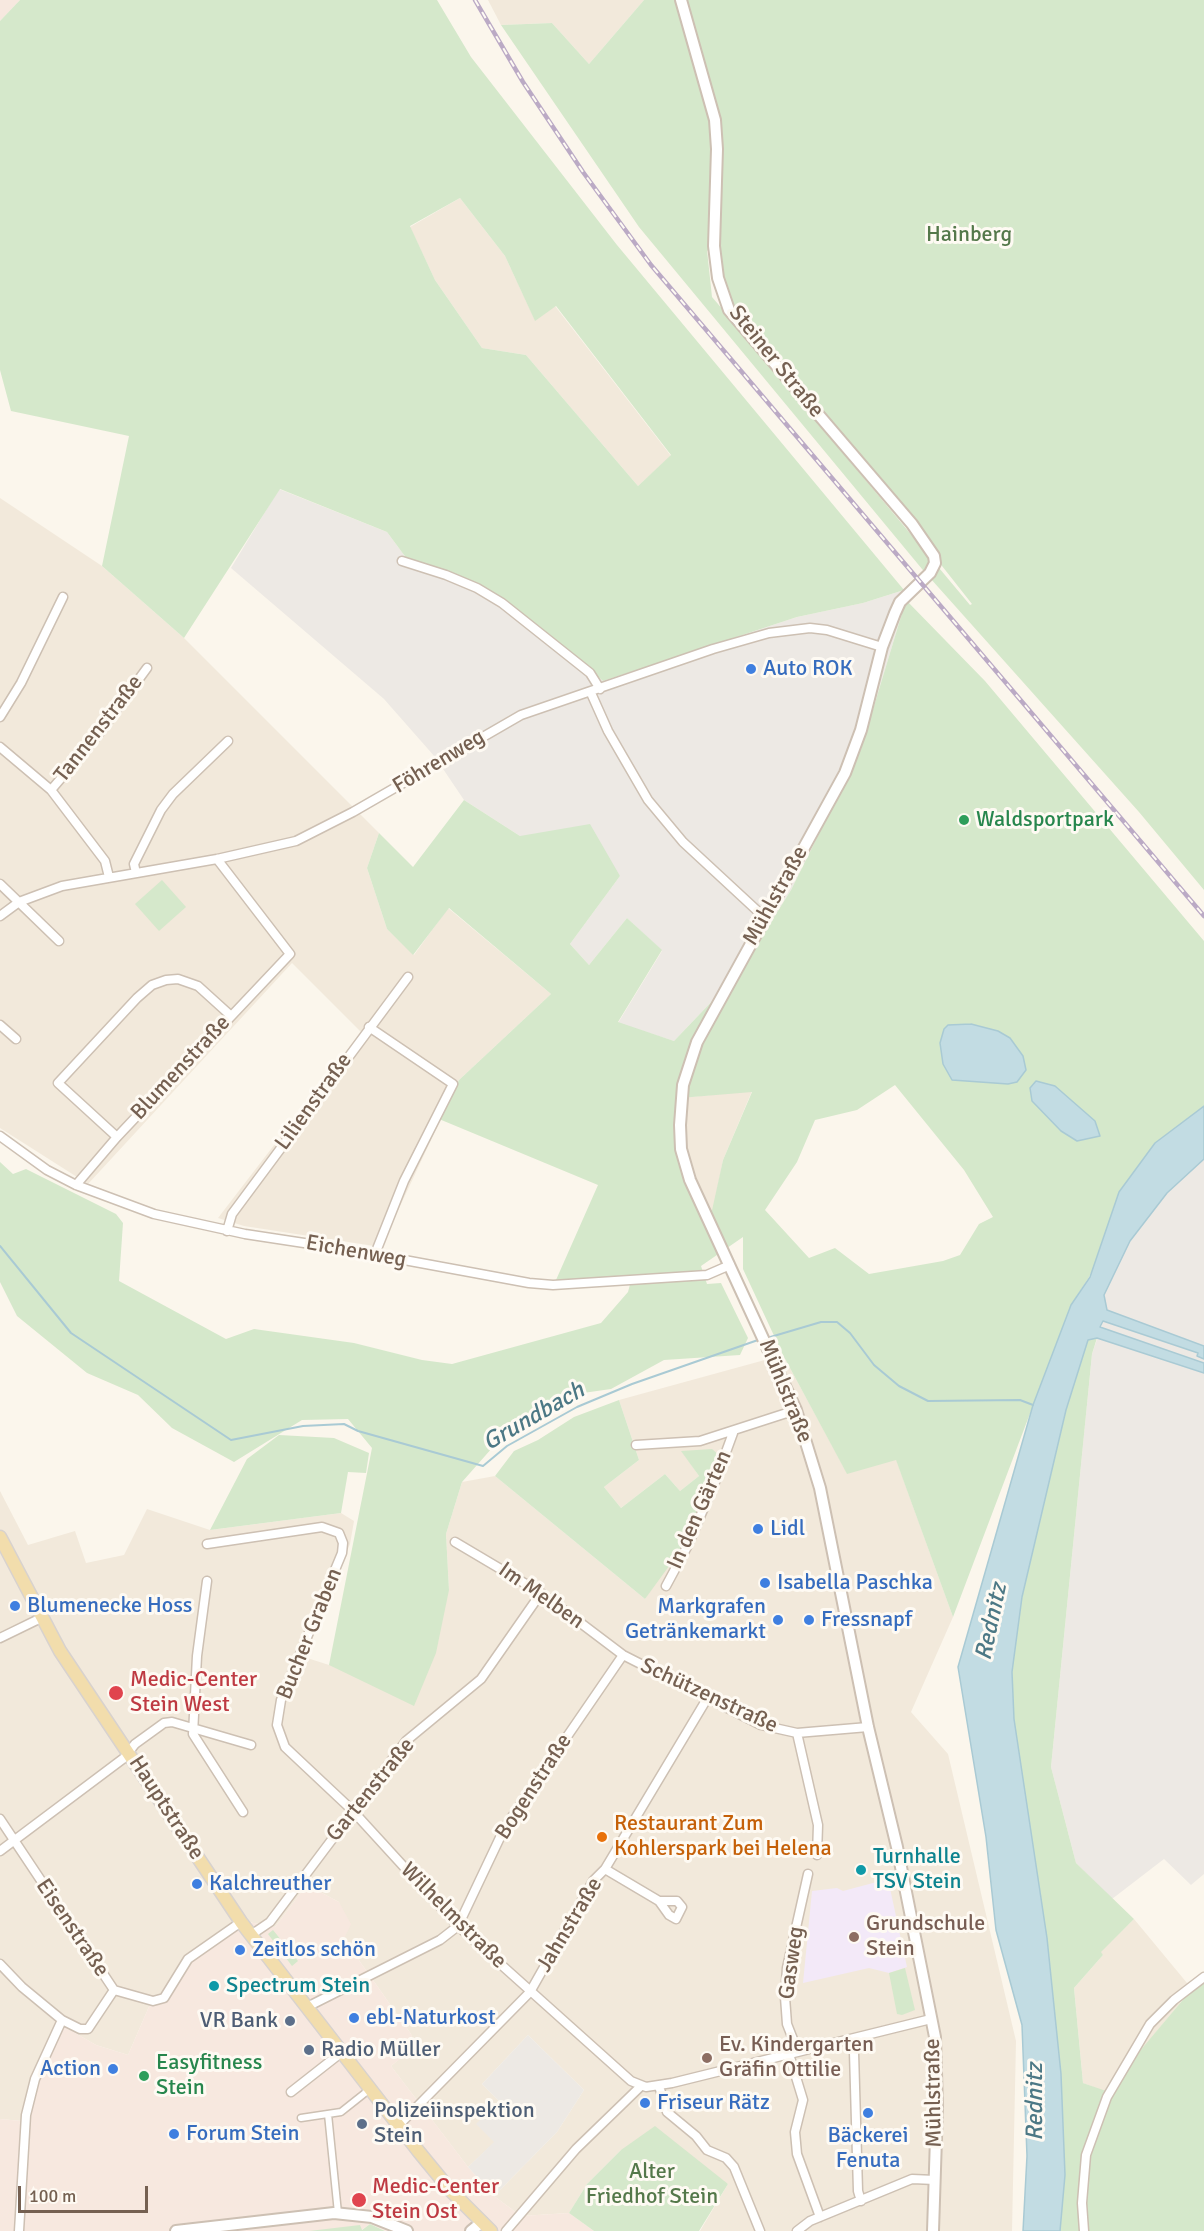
<!DOCTYPE html>
<meta charset="utf-8">
<style>
body{margin:0}
#map{position:relative;width:1204px;height:2231px;overflow:hidden;background:#fbf6ec;font-family:Signika,sans-serif}
canvas{display:block}
.scale{position:absolute;left:18px;top:2186px;width:130px;height:27px;box-sizing:border-box;border:3px solid #756051;border-top:0;padding-left:8px;font-size:18px;line-height:21px;white-space:nowrap;color:#756051;-webkit-text-stroke:4px #fefaf3;paint-order:stroke}
</style>
<div id="map">
<canvas width="1204" height="2231"></canvas>
<div class="scale">100 m</div>
</div>
<script>
const ctx = document.querySelector('canvas').getContext('2d');
ctx.lineJoin = 'round';
function fill(path, color) { ctx.fillStyle = color; ctx.fill(path, 'evenodd'); }
const shape = rows => new Path2D(rows.map(r => 'M' + r).join(''));
function trace(path, color, width, dash) { ctx.strokeStyle = color; ctx.lineWidth = width; ctx.lineCap = dash ? 'butt' : 'round'; ctx.setLineDash(dash || []); ctx.stroke(path); }
function label(font, color, halo, rows, align = 'center') {
  ctx.font = font + ' Signika,sans-serif'; ctx.lineWidth = 6; ctx.setLineDash([]); ctx.textBaseline = 'middle'; ctx.strokeStyle = halo; ctx.fillStyle = color; for (const [text, x, y, turn = 0] of rows) {
    ctx.save(); ctx.translate(x, y); ctx.rotate((+turn || 0) * Math.PI / 180); ctx.textAlign = isNaN(turn) ? turn : align; if (halo) ctx.strokeText(text, 0, 0); ctx.fillText(text, 0, 0); ctx.restore();
  }
}
const residential = shape([
 [488,0,644,0,589,64,552,23,501,25],
 [460,198,505,256,535,320,555,306,671,456,638,486,526,355,482,348,435,280,410,227],
 [0,498,102,566,184,638,379,833,367,868,387,929,414,955,448,908,551,994,459,1080,381,1247,244,1226,218,1218,361,1032,292,963,88,1184,0,1128],
 [752,1091,723,1160,712,1216,690,1177,680,1098],
 [783,1355,847,1473,896,1459,953,1617,911,1712,948,1754,1016,2041,1012,2231,700,2231,728,2184,621,2150,587,2184,569,2213,521,2216,494,2196,557,2132,584,2090,528,2035,482,2084,499,2101,495,2142,468,2167,391,2066,414,2047,411,2034,344,1939,339,1902,320,1892,309,1882,275,1927,243,1921,164,1996,151,2002,128,2055,96,2045,63,2026,22,2121,0,2119,0,1491,28,1545,75,1531,86,1563,124,1555,147,1509,210,1530,341,1513,354,1521,350,1544,304,1657,329,1665,449,1590,446,1534,462,1482,495,1476,645,1599,720,1456,682,1451,699,1476,680,1491,665,1474,621,1508,604,1487,639,1460,619,1400],
 [1134,1919,1192,1989,1106,2092,1083,2083,1074,1988,1103,1955,1100,1952]
]);
const commercial = shape([
 [0,0,20,0,0,21],
 [309,1882,320,1892,339,1902,351,1924,344,1939,411,2034,415,2047,391,2066,468,2167,494,2196,521,2216,569,2213,594,2231,385,2231,370,2224,360,2231,0,2231,0,2119,22,2121,63,2026,96,2045,128,2055,151,2002,164,1996,179,1971,243,1921,275,1927]
]);
const industrial = shape([
 [279,489,387,532,407,559,475,582,526,616,603,681,797,617,863,603,904,590,906,600,861,749,791,890,739,973,674,1041,618,1023,662,951,627,918,589,965,570,944,620,876,520,836,464,800,435,757,384,699,231,568],
 [1204,1159,1204,1874,1191,1885,1164,1859,1112,1899,1076,1863,1051,1767,1092,1354,1107,1310,1104,1295,1130,1241,1167,1193],
 [528,2035,584,2090,557,2132,494,2196,468,2167,494,2142,476,2124,499,2101,482,2084]
]);
const education = shape([
 [888,1879,907,1967,889,1973,869,1968,803,1983,812,1891,837,1888,843,1891]
]);
const green = shape([
 [20,0,437,0,471,57,617,245,904,590,863,603,797,617,603,681,526,616,475,582,407,559,387,532,280,489,184,638,102,566,129,436,11,411,0,370,0,21],
 [460,198,505,256,535,321,556,306,671,455,638,486,526,355,482,348,435,280,410,226],
 [644,0,1204,0,1204,890,1139,812,922,569,639,227,501,25,552,23,589,64],
 [707,250,720,268,718,286,724,311,712,297],
 [766,361,905,519,972,604,970,605],
 [906,600,985,681,1204,941,1204,1106,1155,1143,1089,1277,1071,1305,953,1617,896,1460,847,1474,783,1355,743,1269,743,1237,701,1266,707,1284,721,1283,748,1338,740,1355,664,1360,611,1389,576,1394,536,1425,508,1430,462,1482,446,1534,449,1590,436,1653,414,1706,329,1665,372,1448,348,1419,302,1420,234,1462,172,1428,138,1395,87,1373,17,1316,0,1282,0,1162,13,1174,26,1169,116,1214,123,1223,119,1281,226,1339,254,1329,354,1343,422,1360,452,1364,601,1323,628,1292,632,1277,556,1280,598,1185,439,1119,459,1080,551,994,449,908,413,955,387,929,367,868,379,833,413,867,464,800,520,836,590,824,620,876,570,944,589,965,627,918,662,950,618,1022,674,1041,739,973,791,890,861,749],
 [895,1085,964,1170,993,1217,979,1224,960,1255,943,1261,869,1274,835,1248,809,1258,765,1210,797,1162,815,1120,857,1110],
 [752,1092,723,1160,711,1215,690,1177,680,1098],
 [162,880,186,907,159,931,135,904],
 [1097,1338,1092,1354,1051,1767,1076,1863,1134,1919,1101,1952,1103,1955,1074,1988,1083,2083,1106,2091,1192,1989,1204,1982,1204,2231,1060,2231,1065,2175,1061,2074,1047,1938,1014,1720,1012,1672,1022,1597,1066,1410,1088,1340],
 [619,1400,639,1460,604,1487,621,1508,665,1474,680,1491,699,1476,681,1451,712,1449,720,1456,680,1551,645,1599,495,1476,514,1451,538,1440,574,1417],
 [279,1435,334,1438,369,1453,366,1473,348,1472,341,1513,210,1530,247,1459],
 [273,1930,298,1961,292,1966,268,1934],
 [905,1968,915,2010,902,2015,897,2014,889,1973],
 [655,2126,728,2184,699,2231,594,2231,569,2213,587,2184,621,2150],
 [370,2224,385,2231,309,2231,360,2225,362,2230]
]);
const water = shape([
 [971,1024,998,1031,1010,1038,1023,1056,1026,1070,1017,1082,1008,1084,952,1080,943,1064,940,1043,944,1029,948,1025,971,1024],
 [1036,1081,1055,1086,1095,1121,1100,1136,1077,1141,1061,1131,1032,1101,1030,1088,1036,1081],
 [1204,1106,1204,1159,1167,1193,1130,1241,1104,1295,1107,1310,1204,1346,1204,1359,1197,1356,1198,1353,1103,1321,1100,1327,1204,1363,1204,1373,1097,1338,1088,1340,1066,1410,1022,1597,1012,1672,1014,1719,1047,1938,1061,2074,1065,2175,1060,2231,1023,2231,1027,2156,1022,2025,996,1930,986,1837,958,1667,1033,1405,1071,1305,1090,1277,1119,1192,1155,1143,1204,1106]
]);
const stream = shape([
 [0,1246,71,1333,231,1440,303,1426,344,1424,358,1431,483,1466,507,1446,577,1407,632,1384,758,1340],
 [767,1338,821,1322,837,1322,850,1333,874,1365,899,1386,928,1401,1020,1400,1033,1405]
]);
const pedestrian = shape([
 [328,2114,338,2213],
 [301,2118,341,2112,370,2089]
]);
const minor = shape([
 [402,561,446,575,477,588,502,603,590,673,600,689],
 [591,693,608,731,648,800,683,842,764,917],
 [0,717,21,683,63,597],
 [0,747,51,790,105,861,109,877],
 [51,790,98,735,147,668],
 [136,873,134,864,161,810,173,794,228,741],
 [0,884,59,941],
 [0,916,19,902,62,886,217,859,296,841,353,812,521,715,713,649,769,633,810,628,827,630,882,647],
 [0,1025,16,1039],
 [369,1027,453,1084,404,1181,375,1254],
 [0,1136,47,1170,76,1185,154,1214,245,1234,350,1250,529,1283,553,1285,707,1275,730,1265],
 [117,1137,58,1083,137,998,152,985,166,980,178,979,198,986,230,1015],
 [76,1185,117,1137,290,954,217,859],
 [227,1231,232,1214,408,977],
 [636,1445,700,1441,796,1410],
 [455,1542,541,1593,623,1655,761,1725,797,1733,868,1727],
 [207,1544,322,1527,339,1533,343,1543,342,1553,281,1700,277,1725,285,1747,352,1810,458,1926,631,2081,646,2087,672,2083,931,2019],
 [207,1581,197,1656,193,1734,243,1812],
 [666,1586,687,1547,715,1482,733,1433],
 [0,1638,41,1618],
 [797,1733,818,1825,817,1855],
 [0,1819,114,1990,153,2001,164,1998,188,1959,241,1922],
 [0,1851,124,1758,135,1744,164,1723,172,1722,251,1745],
 [605,1869,659,1901,669,1915,676,1919,682,1907,677,1901,659,1901],
 [251,1935,270,1922,406,1741,481,1679,541,1593],
 [0,1964,22,1987,62,2020,80,2029,88,2029,114,1990],
 [307,2007,440,1940,458,1926,505,1827,623,1655],
 [851,2039,854,2052,858,2191,861,2201],
 [798,2052,787,2024,785,1997,787,1968,808,1874],
 [789,2054,803,2100,795,2132,797,2154,820,2217],
 [659,2086,667,2112,696,2136,707,2150,726,2158,734,2167,760,2231],
 [291,2092,342,2052],
 [398,2126,530,1992,593,1881,605,1869,708,1697],
 [19,2231,26,2115,35,2079,62,2020],
 [506,2231,576,2149,641,2086],
 [797,2231,810,2221,912,2179,935,2180],
 [1084,2231,1082,2203,1086,2155,1107,2097,1150,2024,1174,2000,1204,1977]
]);
const tertiary = shape([
 [681,0,715,120,717,149,714,246,718,278,729,310,912,524,934,556,935,563,930,573,900,602,895,613,882,647,861,730,845,773,697,1042,683,1085,680,1125,681,1149,690,1180,796,1410,820,1488,868,1727,897,1847,935,2037,937,2107,933,2231],
 [176,2231,334,2213,372,2217,407,2231],
 [471,2231,482,2222]
]);
const primary = shape([
 [0,1537,60,1651,241,1922,419,2152,451,2191,491,2231]
]);
const rail = shape([
 [475,0,523,82,583,172,651,265,1204,916]
]);
const markers = [
 [751,669,6,"#3f7fe0"],
 [964,820,6,"#2e9e5b"],
 [758,1529,6,"#3f7fe0"],
 [765,1583,6,"#3f7fe0"],
 [15,1606,6,"#3f7fe0"],
 [778,1620,6,"#3f7fe0"],
 [809,1620,6,"#3f7fe0"],
 [116,1693,8,"#e0444e"],
 [602,1837,6,"#e8710a"],
 [861,1870,6,"#0f9aa8"],
 [197,1884,6,"#3f7fe0"],
 [854,1937,6,"#8d6e63"],
 [240,1950,6,"#3f7fe0"],
 [214,1986,6,"#0f9aa8"],
 [354,2018,6,"#3f7fe0"],
 [290,2021,6,"#5c6f8a"],
 [309,2050,6,"#5c6f8a"],
 [707,2058,6,"#8d6e63"],
 [113,2069,6,"#3f7fe0"],
 [144,2076,6,"#2e9e5b"],
 [645,2103,6,"#3f7fe0"],
 [868,2113,6,"#3f7fe0"],
 [362,2124,6,"#5c6f8a"],
 [174,2134,6,"#3f7fe0"],
 [359,2200,8,"#e0444e"]
];
const parkNames = [
 ["Hainberg",969,235],
 ["Alter",652,2172],
 ["Friedhof Stein",652,2197]
];
const streetNames = [
 ["Steiner Straße",776,362,51],
 ["Tannenstraße",99,729,-52],
 ["Föhrenweg",439,762,-31],
 ["Mühlstraße",776,896,-61],
 ["Blumenstraße",181,1068,-47],
 ["Lilienstraße",314,1102,-54],
 ["Eichenweg",356,1252,10],
 ["Mühlstraße",785,1391,68],
 ["In den Gärten",700,1510,-66],
 ["Im Melben",541,1596,35],
 ["Bucher Graben",310,1634,-68],
 ["Schützenstraße",709,1696,25],
 ["Bogenstraße",534,1787,-57],
 ["Gartenstraße",371,1790,-51],
 ["Hauptstraße",166,1808,57],
 ["Wilhelmstraße",453,1916,45],
 ["Jahnstraße",570,1925,-59],
 ["Eisenstraße",72,1928,56],
 ["Gasweg",792,1963,-82],
 ["Mühlstraße",934,2093,-91]
];
const shopNames = [
 ["Auto ROK",763,669],
 ["Lidl",770,1529],
 ["Isabella Paschka",777,1583],
 ["Blumenecke Hoss",27,1606],
 ["Markgrafen",766,1607,"right"],
 ["Getränkemarkt",766,1632,"right"],
 ["Fressnapf",821,1620],
 ["Kalchreuther",209,1884],
 ["Zeitlos schön",252,1950],
 ["ebl-Naturkost",366,2018],
 ["Action",101,2069,"right"],
 ["Friseur Rätz",657,2103],
 ["Forum Stein",186,2134],
 ["Bäckerei",868,2136,"center"],
 ["Fenuta",868,2161,"center"]
];
const leisureNames = [
 ["Waldsportpark",976,820],
 ["Easyfitness",156,2063],
 ["Stein",156,2088]
];
const healthNames = [
 ["Medic-Center",130,1680],
 ["Stein West",130,1705],
 ["Medic-Center",372,2187],
 ["Stein Ost",372,2212]
];
const foodNames = [
 ["Restaurant Zum",614,1824],
 ["Kohlerspark bei Helena",614,1849]
];
const cultureNames = [
 ["Turnhalle",873,1857],
 ["TSV Stein",873,1882],
 ["Spectrum Stein",226,1986]
];
const educationNames = [
 ["Grundschule",866,1924],
 ["Stein",866,1949],
 ["Ev. Kindergarten",719,2045],
 ["Gräfin Ottilie",719,2070]
];
const serviceNames = [
 ["VR Bank",278,2021,"right"],
 ["Radio Müller",321,2050],
 ["Polizeiinspektion",374,2111],
 ["Stein",374,2136]
];
const waterNames = [
 ["Grundbach",534,1417,-30],
 ["Rednitz",992,1622,-78],
 ["Rednitz",1036,2102,-90]
];
fill(residential, '#f2e9db');
fill(commercial, '#f7e8df');
fill(industrial, '#ede9e4');
fill(education, '#f3e9f8');
fill(green, '#d5e8cb');
fill(water, '#c2dce3');
trace(water, '#a9cad4', 1.5);
trace(stream, '#a9cad4', 2);
trace(pedestrian, '#cdc0b3', 9);
trace(minor, '#cdc0b3', 11);
trace(tertiary, '#cdc0b3', 14);
trace(primary, '#d8d2ce', 15);
trace(pedestrian, '#fff', 6);
trace(minor, '#fff', 8);
trace(tertiary, '#fff', 10);
trace(primary, '#f2ddac', 12);
trace(rail, '#bbaac5', 4.5);
trace(rail, '#fefaf3', 2, [7]);
for (const [x, y, r, color] of markers) { const dot = new Path2D(); dot.arc(x, y, r, 0, 2 * Math.PI); ctx.fillStyle = color; ctx.fill(dot); trace(dot, '#fefaf3', 2); }
label('22px', '#54784a', '#fefaf3', parkNames);
label('22px', '#756051', '#fefaf3', streetNames);
label('22px', '#366cbe', '#fefaf3', shopNames, 'left');
label('22px', '#27864d', '#fefaf3', leisureNames, 'left');
label('22px', '#be3a42', '#fefaf3', healthNames, 'left');
label('22px', '#c56008', '#fefaf3', foodNames, 'left');
label('22px', '#0d838f', '#fefaf3', cultureNames, 'left');
label('22px', '#785e54', '#fefaf3', educationNames, 'left');
label('22px', '#4e5e75', '#fefaf3', serviceNames, 'left');
label('italic 24px', '#4c7885', '#fefaf3', waterNames);
</script>
